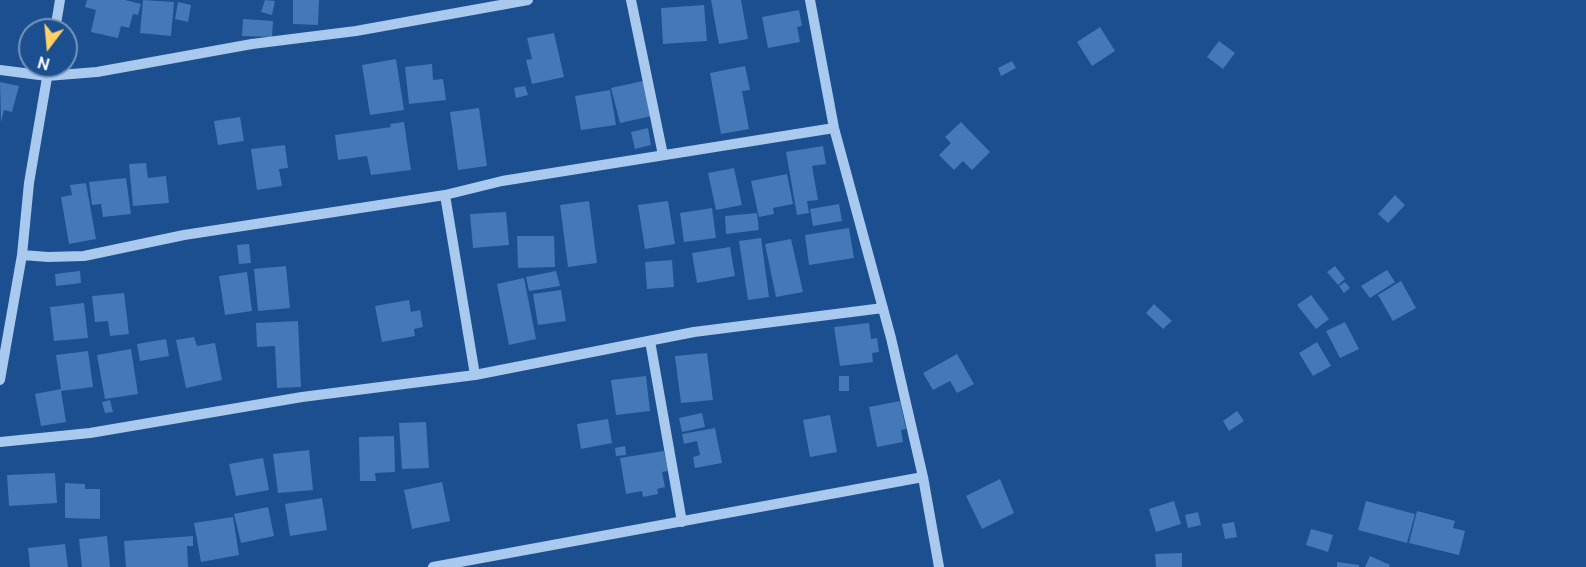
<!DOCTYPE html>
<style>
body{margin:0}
#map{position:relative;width:1586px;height:567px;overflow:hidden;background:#1b4f8f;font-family:Ubuntu,sans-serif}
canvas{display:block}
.north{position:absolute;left:18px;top:18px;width:60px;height:60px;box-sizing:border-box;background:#1b4f8f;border:2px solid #7695bc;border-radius:50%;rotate:196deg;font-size:16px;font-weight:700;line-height:24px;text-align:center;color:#fff}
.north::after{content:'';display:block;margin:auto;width:21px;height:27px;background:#ffd166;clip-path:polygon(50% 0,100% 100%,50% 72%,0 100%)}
</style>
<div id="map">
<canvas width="1586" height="567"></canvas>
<div class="north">N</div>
</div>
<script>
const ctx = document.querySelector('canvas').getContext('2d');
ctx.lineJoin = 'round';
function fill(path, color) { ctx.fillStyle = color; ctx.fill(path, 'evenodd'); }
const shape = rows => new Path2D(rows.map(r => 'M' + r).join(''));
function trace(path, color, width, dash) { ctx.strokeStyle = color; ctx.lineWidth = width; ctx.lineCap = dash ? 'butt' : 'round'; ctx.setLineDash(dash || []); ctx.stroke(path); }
const building = shape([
 [87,0,125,0,141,4,138,15,133,14,129,28,121,26,118,38,91,32,96,10,85,7],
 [143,0,174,2,171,36,140,33],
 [265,0,275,1,272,15,261,12],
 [293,0,319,0,318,25,293,24],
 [711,0,741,0,748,39,719,44],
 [178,2,191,5,188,22,175,19],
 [704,5,707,41,663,44,661,8],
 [799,10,802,26,797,27,800,42,768,48,762,17],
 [243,19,273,21,272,37,242,36],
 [1100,27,1115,51,1092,66,1077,42],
 [554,33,564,77,532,84,526,60,532,59,527,38],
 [1219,41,1235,53,1223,69,1207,57],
 [396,59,404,110,370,115,362,65],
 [1012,61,1016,68,1001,76,998,68],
 [432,64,433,80,443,79,446,100,409,104,405,67],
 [745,66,750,90,742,91,749,129,721,134,710,73],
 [643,81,652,116,620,123,611,88],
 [0,82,19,86,12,112,4,110,1,122],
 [525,86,528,95,516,98,514,88],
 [610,90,616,125,581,130,575,96],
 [479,108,487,166,458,170,450,112],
 [240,117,244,141,218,145,214,121],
 [404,122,411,170,371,175,367,156,338,160,335,135,391,127,390,124],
 [961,122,990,152,972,170,963,161,954,170,939,155,951,143,945,137],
 [648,128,651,145,635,149,631,132],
 [285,145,288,168,279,169,282,186,257,190,251,149],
 [823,146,826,164,812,166,818,200,807,201,809,213,797,215,786,152],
 [146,163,148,178,166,176,169,203,133,206,129,164],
 [734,168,742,205,716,210,708,173],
 [787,174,793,204,773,208,774,214,759,217,751,181],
 [126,178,131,214,103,217,101,204,92,205,89,182],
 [86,183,96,239,69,244,61,197,72,195,70,185],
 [1395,195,1405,205,1388,223,1378,214],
 [589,201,597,263,568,267,560,205],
 [668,201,675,244,645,249,638,205],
 [839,204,842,221,813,226,810,209],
 [712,208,716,238,684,242,680,213],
 [506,212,509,245,473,248,470,214],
 [757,213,759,230,726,234,725,216],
 [849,228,854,258,809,265,805,235],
 [517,236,554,236,555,267,518,268],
 [761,238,769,297,748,300,739,241],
 [791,239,803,292,776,297,765,244],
 [249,244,251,263,239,264,237,245],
 [730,247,735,276,697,283,692,253],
 [672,260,674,287,647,289,645,262],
 [286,266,290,308,258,311,254,269],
 [1335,266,1345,279,1338,285,1327,272],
 [1387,270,1395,282,1370,298,1361,286],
 [80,271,81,283,56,286,55,274],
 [556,271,560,286,529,291,526,277],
 [247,272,252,311,225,315,219,276],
 [524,278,536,339,509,345,497,284],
 [1401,281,1416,308,1393,321,1378,295],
 [1345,282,1350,288,1344,293,1339,286],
 [561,290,566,321,538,325,533,294],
 [124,293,129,334,110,336,108,321,95,322,92,296],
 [1311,295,1329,319,1316,329,1297,305],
 [409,300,411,312,420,310,423,327,414,329,415,336,382,342,375,306],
 [84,303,88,338,54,341,50,307],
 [1154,304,1172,321,1163,329,1146,313],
 [298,321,301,387,277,388,275,346,257,347,256,323],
 [1345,322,1359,349,1340,358,1326,331],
 [869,323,871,339,877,338,879,352,872,353,873,362,840,366,834,327],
 [194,337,197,346,215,343,222,380,186,388,176,340],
 [166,339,169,356,140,361,137,344],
 [1317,342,1331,366,1313,376,1299,353],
 [131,349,138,394,105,399,97,355],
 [88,351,93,387,61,391,66,422,41,426,35,394,61,389,56,355],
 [707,353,713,400,681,403,675,356],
 [957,354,974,384,957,393,950,381,933,390,923,373],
 [646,376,650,411,616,415,611,380],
 [839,376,849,376,849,391,839,391],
 [110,400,113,412,105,413,102,402],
 [900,401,906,429,901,430,903,442,877,447,869,407],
 [1237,411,1244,421,1229,431,1223,421],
 [702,413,705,427,682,432,679,418],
 [830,415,837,452,810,457,803,420],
 [608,419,612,443,581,449,577,424],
 [426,422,429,468,402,469,399,423],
 [715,428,722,463,695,468,693,457,700,455,697,441,684,444,682,434],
 [394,436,395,472,375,473,376,481,360,481,359,437],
 [625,446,626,455,616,456,615,448],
 [309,450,313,490,278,493,273,454],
 [664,451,668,471,662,472,665,487,657,489,658,494,643,497,642,491,626,494,620,458],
 [263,458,269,490,236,496,229,464],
 [55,473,57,503,9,506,7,475],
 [1000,479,1014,513,982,529,966,496],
 [442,482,450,521,412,529,404,490],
 [65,483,85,484,85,489,100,489,100,519,65,518],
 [322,498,327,530,290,536,285,504],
 [1174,501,1181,524,1156,532,1149,509],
 [1366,501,1415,514,1407,543,1358,530],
 [268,507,274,536,241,543,234,514],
 [1417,511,1455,521,1453,528,1465,531,1459,555,1409,543],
 [1198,512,1201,525,1188,528,1185,515],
 [233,517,239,555,201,562,194,523],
 [1234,522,1237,537,1225,539,1222,524],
 [1311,529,1333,535,1328,552,1306,545],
 [107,536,110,567,82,567,79,539],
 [193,536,193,546,187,546,188,567,126,567,124,541],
 [65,544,68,567,30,567,28,548],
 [1182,553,1182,567,1156,567,1155,554],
 [1370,556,1390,565,1389,567,1365,567],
 [1337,562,1359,565,1359,567,1337,567]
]);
const minor = shape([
 [631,0,663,155],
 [810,0,834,128,891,338,923,477,939,567],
 [55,30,60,0],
 [0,70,47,76,97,72,252,44,356,31,528,0],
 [445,195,475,375],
 [22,255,48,257,84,256,184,235,445,195,502,181,834,128],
 [650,341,682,522],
 [0,380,22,255,29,183,49,66],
 [0,442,90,433,302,397,475,375,694,332,883,308],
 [433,567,923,477]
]);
fill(building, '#4478b7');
trace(minor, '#a9c9ee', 10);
</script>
